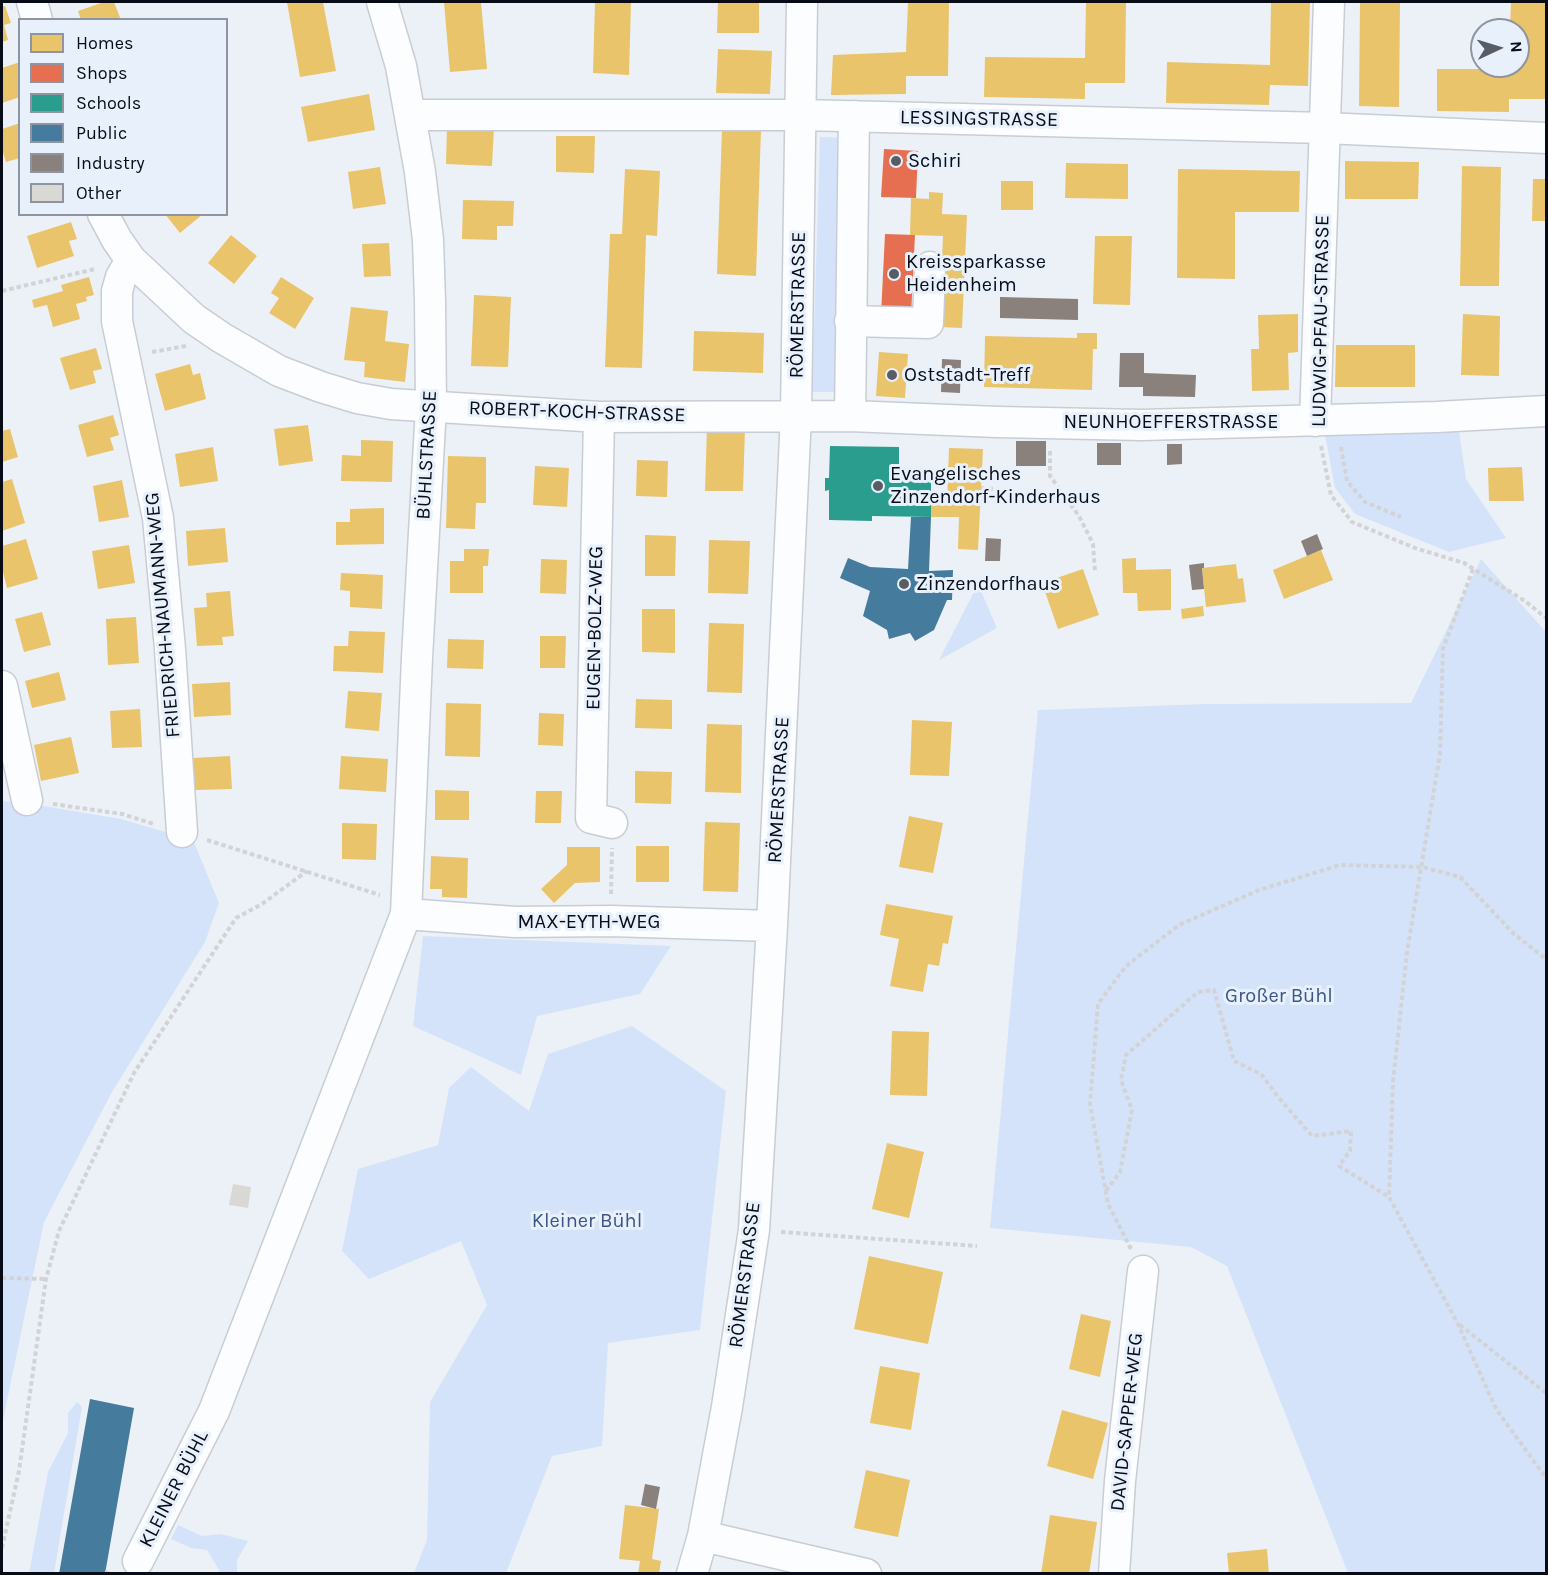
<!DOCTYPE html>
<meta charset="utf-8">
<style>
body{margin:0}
#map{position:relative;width:1548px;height:1575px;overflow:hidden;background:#ecf1f7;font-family:Karla,sans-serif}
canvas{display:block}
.frame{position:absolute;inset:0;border:3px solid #070c16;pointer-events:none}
.legend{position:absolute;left:18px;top:18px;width:210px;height:198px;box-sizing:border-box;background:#e8f0fc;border:2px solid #8e95a0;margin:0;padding:8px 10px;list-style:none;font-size:18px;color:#070c16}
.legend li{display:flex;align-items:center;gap:12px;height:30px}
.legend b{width:30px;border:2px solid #8e95a0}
.north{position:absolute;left:1470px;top:18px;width:60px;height:60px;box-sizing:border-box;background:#e8f0fc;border:2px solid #8e95a0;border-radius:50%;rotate:86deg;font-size:16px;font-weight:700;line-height:24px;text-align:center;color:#070c16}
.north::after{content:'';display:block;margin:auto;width:21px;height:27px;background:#575c65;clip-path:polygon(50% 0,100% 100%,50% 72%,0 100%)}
</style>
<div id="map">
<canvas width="1548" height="1575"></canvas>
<div class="frame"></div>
<ul class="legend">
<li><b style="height:16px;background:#e9c46a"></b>Homes</li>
<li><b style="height:16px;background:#e76f51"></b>Shops</li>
<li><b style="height:16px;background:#2a9d8f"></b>Schools</li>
<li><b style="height:16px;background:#457b9d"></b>Public</li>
<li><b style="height:16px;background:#8a817c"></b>Industry</li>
<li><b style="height:16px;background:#d9d8d5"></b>Other</li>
</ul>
<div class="north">N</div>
</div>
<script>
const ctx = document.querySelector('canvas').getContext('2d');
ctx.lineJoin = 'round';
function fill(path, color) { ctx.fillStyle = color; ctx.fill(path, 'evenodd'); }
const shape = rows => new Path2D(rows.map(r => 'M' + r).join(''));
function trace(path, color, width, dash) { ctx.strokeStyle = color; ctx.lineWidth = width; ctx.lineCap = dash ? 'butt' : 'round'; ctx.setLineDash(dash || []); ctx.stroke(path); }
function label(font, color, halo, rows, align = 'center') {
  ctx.font = font + ' Karla,sans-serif'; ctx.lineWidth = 6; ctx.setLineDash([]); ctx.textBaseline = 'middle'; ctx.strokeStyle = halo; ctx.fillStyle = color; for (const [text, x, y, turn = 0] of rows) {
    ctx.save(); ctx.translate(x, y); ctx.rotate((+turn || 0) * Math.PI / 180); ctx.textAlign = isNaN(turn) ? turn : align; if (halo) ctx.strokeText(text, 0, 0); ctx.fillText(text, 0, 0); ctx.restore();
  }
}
const green = shape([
 [820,137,851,138,843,392,812,392],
 [1459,431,1466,479,1506,538,1449,552,1355,514,1335,488,1325,435],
 [1481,559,1546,632,1546,1573,1348,1573,1227,1266,1191,1247,990,1228,1038,710,1207,704,1411,703],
 [978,584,997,628,939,660],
 [2,801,26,803,121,819,193,840,219,903,205,942,112,1092,44,1222,2,1425],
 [423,936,671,946,640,994,537,1016,521,1075,413,1026],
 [632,1026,726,1091,700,1330,608,1343,602,1446,552,1456,506,1573,414,1573,427,1540,430,1402,487,1305,461,1241,369,1279,342,1251,358,1169,438,1145,449,1088,471,1067,529,1111,548,1054],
 [77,1402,82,1407,54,1573,29,1573,48,1472,68,1433,68,1413],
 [178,1525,202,1536,221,1534,248,1541,237,1560,237,1573,219,1573,219,1570,207,1550,191,1548,171,1539]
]);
const homes = shape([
 [104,2,114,2,121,20,81,20,78,11],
 [287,2,323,2,336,71,300,77],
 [444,2,481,2,487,69,450,72],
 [595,2,631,2,629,75,593,73],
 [718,2,759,2,759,33,717,33],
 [908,2,949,2,948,76,906,76,906,94,831,95,833,55,906,52],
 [1086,2,1126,2,1125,83,1085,83,1085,99,984,97,985,57,1085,58],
 [1271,2,1310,2,1308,86,1270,85,1269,105,1166,103,1167,62,1270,65],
 [1360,2,1400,2,1399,107,1359,106],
 [1511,2,1546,2,1546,99,1509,99,1509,112,1437,111,1437,69,1509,69,1510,66,1518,66,1518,30,1510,30],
 [5,6,11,23,4,25,8,40,2,42,2,7],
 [718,49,772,51,770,94,716,93],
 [20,62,20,97,2,103,2,68],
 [369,94,375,130,308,142,301,107],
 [20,123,20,158,6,162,2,149,2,129],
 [447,126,494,127,492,166,446,164],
 [722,129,761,130,756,276,717,274],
 [556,136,595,136,594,173,556,172],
 [1345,161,1419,162,1418,199,1345,199],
 [1066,163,1128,164,1128,199,1065,198],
 [1462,166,1501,167,1499,286,1460,286],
 [380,167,386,204,353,209,348,172],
 [625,169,660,171,657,236,646,235,642,368,605,367,610,234,622,234],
 [1178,169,1300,171,1299,212,1235,212,1235,279,1177,278],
 [1533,179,1546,179,1546,221,1532,221],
 [1001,181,1033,181,1033,210,1001,210],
 [929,192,943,193,942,214,967,215,962,328,939,327,943,236,910,235,911,198,929,199],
 [463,200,514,201,513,226,497,226,497,240,462,239],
 [165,214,203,214,180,233],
 [71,222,77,239,69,241,74,256,37,268,27,236],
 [231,235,257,256,234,284,208,263],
 [1095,236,1132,236,1130,305,1093,304],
 [389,243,391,276,364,277,362,244],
 [89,277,94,295,86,297,87,301,76,304,80,319,53,327,47,305,34,308,32,300,63,291,61,285],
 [281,277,314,298,295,329,269,313,279,298,271,293],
 [474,295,511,297,508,367,471,366],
 [351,307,388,311,385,341,409,344,405,382,364,377,365,362,344,360],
 [1298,314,1298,352,1288,353,1289,390,1252,391,1251,349,1259,349,1258,315],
 [1463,314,1500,316,1499,376,1461,375],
 [694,331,764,333,763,373,693,371],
 [1077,333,1097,333,1097,349,1093,349,1092,390,984,387,985,336,1077,338],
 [1336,345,1415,345,1415,387,1335,387],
 [96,348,102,369,93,371,96,383,70,390,60,358],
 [879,352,908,354,905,398,876,396],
 [190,364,193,375,200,373,206,399,165,411,155,374],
 [113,415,119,435,110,438,114,450,87,457,78,425],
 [308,425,313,461,279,466,274,429],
 [707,427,745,428,743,491,705,491],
 [10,429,18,457,2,462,2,431],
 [361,440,393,441,392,482,341,481,342,455,361,456],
 [213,447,218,481,180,487,175,454],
 [949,448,983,449,978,550,958,549,959,517,931,517,931,501,947,502],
 [448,456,486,457,486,503,476,503,475,529,446,528],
 [637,460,668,461,667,497,636,496],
 [535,466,569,468,567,507,533,505],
 [1522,467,1524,501,1489,501,1488,468],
 [12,479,25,523,2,531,2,482],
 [122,480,129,517,99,522,93,486],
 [384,508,384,544,336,545,336,522,350,522,350,509],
 [225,528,228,562,188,566,186,531],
 [645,535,676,536,675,576,645,576],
 [26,539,38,579,7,588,2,568,2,546],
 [709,540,750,541,748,594,708,593],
 [129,545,135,583,98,589,92,551],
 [464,549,489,549,488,566,483,566,483,593,450,593,450,561,464,561],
 [1321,550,1333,580,1284,599,1273,570],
 [1136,558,1136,570,1171,569,1171,610,1138,611,1137,593,1123,593,1122,559],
 [541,559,567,560,566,594,540,593],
 [1236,564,1238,579,1243,578,1246,602,1206,607,1202,568],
 [1083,569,1099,615,1058,629,1042,583],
 [341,573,383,575,382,609,350,607,350,591,340,590],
 [230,591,234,636,222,637,223,645,197,646,194,608,207,607,206,593],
 [1203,606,1204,616,1182,619,1181,609],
 [642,609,675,609,675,653,642,652],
 [42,612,51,645,24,652,15,619],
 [136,617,139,663,108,665,106,619],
 [709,623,744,624,742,693,707,692],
 [349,631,385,632,383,673,333,671,334,646,348,646],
 [540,636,566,636,565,668,540,668],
 [448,639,484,640,483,669,447,668],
 [59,672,66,700,32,708,25,681],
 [230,682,231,715,194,717,192,684],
 [348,691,382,693,379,731,345,728],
 [636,699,672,700,672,729,635,728],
 [446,703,481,704,480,757,445,756],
 [140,709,142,747,112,748,110,711],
 [539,713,564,714,563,746,538,745],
 [912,720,952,722,949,776,910,775],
 [707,724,742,725,741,793,705,792],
 [71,737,79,773,41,781,34,745],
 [230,756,232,789,195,790,193,758],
 [341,756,388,759,386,792,339,789],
 [635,771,672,772,671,804,635,803],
 [435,790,469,791,469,820,435,820],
 [536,791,562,791,561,823,535,823],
 [909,816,943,823,933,873,899,867],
 [705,822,740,823,738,892,703,891],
 [342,823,377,824,376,860,342,859],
 [636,846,669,846,669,882,636,882],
 [567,847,600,847,600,882,575,883,554,903,541,889,567,865],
 [431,856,468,858,467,898,442,897,442,889,430,889],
 [886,904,953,916,948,944,943,943,939,966,928,964,923,992,890,986,899,939,880,935],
 [892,1031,929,1032,927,1096,890,1095],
 [887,1143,924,1152,909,1218,872,1209],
 [869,1256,943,1272,928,1344,854,1329],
 [1081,1314,1111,1321,1100,1377,1069,1369],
 [880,1366,920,1373,911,1430,870,1423],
 [1062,1410,1108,1423,1093,1479,1047,1466],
 [866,1470,910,1480,898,1537,854,1528],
 [625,1505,659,1509,652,1559,661,1561,659,1574,638,1574,640,1561,619,1559],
 [1050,1515,1097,1522,1089,1574,1041,1574],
 [1267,1549,1269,1574,1229,1574,1227,1553]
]);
const shops = shape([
 [884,149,918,151,916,198,881,197],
 [885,234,915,235,911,316,881,315]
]);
const schools = shape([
 [830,446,899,447,899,481,931,482,931,517,872,516,872,521,829,520,829,490,825,491,825,478,829,478]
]);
const public = shape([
 [911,517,931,517,929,571,953,570,952,600,947,600,934,630,915,641,910,633,889,639,887,630,863,616,870,591,840,578,848,558,870,567,908,569],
 [90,1399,134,1408,105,1574,59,1574]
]);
const industry = shape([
 [1000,297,1078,299,1078,320,1000,318],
 [1120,353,1144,353,1144,373,1196,375,1195,397,1143,396,1143,387,1119,387],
 [942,359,961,360,960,393,941,392],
 [1016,441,1046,441,1046,466,1016,466],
 [1097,443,1121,443,1121,465,1097,465],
 [1167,444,1182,444,1182,464,1167,465],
 [1317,534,1323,549,1307,556,1301,541],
 [986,538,1001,539,1000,561,985,561],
 [1204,563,1204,568,1202,568,1204,589,1192,590,1189,565],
 [645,1484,660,1487,656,1509,641,1505]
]);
const building = shape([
 [233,1184,251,1187,248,1208,229,1205]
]);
const path = shape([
 [2,291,95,269],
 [152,352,186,346],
 [1321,446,1331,495,1352,522,1415,548,1464,563,1525,601,1546,618],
 [1341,447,1347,481,1365,502,1401,517],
 [1050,451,1050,476,1079,516,1093,544,1095,572],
 [981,488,995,489],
 [1473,569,1443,649,1440,754,1407,952,1393,1082,1389,1197,1458,1324,1496,1409,1546,1478],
 [53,804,122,814,154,824],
 [207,840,380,895],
 [611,894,612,848],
 [1106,1191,1120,1172,1132,1110,1121,1080,1126,1055,1198,992,1214,990,1234,1061,1261,1074,1279,1098,1312,1136,1351,1131,1350,1151,1339,1166,1389,1197],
 [781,1232,977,1246],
 [1131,1249,1108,1204,1090,1104,1098,1004,1126,966,1179,925,1259,890,1340,865,1422,867,1460,877,1514,934,1546,959],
 [2,1278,46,1279],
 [1460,1325,1546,1393],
 [2,1548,19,1471,46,1279,59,1231,134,1073,236,918,262,904,307,871],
 [105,1572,112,1574]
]);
const minor = shape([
 [32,2,37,20],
 [411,115,801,115,1325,128,1546,138],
 [103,214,117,240,131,260,194,319,222,338,279,371,321,387,357,398,391,404,599,417,850,416,997,422,1142,425,1437,417,1546,411],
 [131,260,121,277,117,291,117,321,158,518,170,649,182,832],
 [850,321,928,323,930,267],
 [850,416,854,116],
 [599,417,591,818,612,823],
 [1315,421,1329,2],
 [2,686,27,800],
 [406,914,515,922,611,921,772,926],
 [703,1536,866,1574],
 [138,1561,214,1411,406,914,417,658,431,407,430,301,428,240,420,172,401,66,382,2],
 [692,1574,703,1536,727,1407,754,1230,772,926,796,415,802,2],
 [1114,1574,1120,1481,1143,1271]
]);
const markers = [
 [896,161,6,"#575c65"],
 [894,274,6,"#575c65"],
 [892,375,6,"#575c65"],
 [878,486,6,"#575c65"],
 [904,584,6,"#575c65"]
];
const streetNames = [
 ["LESSINGSTRASSE",979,119,1],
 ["RÖMERSTRASSE",798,305,-89],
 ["LUDWIG-PFAU-STRASSE",1321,321,-89],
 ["ROBERT-KOCH-STRASSE",577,412,2],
 ["NEUNHOEFFERSTRASSE",1171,422],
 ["BÜHLSTRASSE",427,455,-87],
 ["FRIEDRICH-NAUMANN-WEG",163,615,-95],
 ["EUGEN-BOLZ-WEG",595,628,-89],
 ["RÖMERSTRASSE",779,790,-87],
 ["MAX-EYTH-WEG",589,922],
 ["RÖMERSTRASSE",745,1275,-83],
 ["DAVID-SAPPER-WEG",1127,1422,-84],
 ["KLEINER BÜHL",174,1489,-63]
];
const poiNames = [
 ["Schiri",908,161],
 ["Kreissparkasse",906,262],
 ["Heidenheim",906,285],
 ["Oststadt-Treff",904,375],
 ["Evangelisches",890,474],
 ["Zinzendorf-Kinderhaus",890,497],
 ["Zinzendorfhaus",916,584]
];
const parkNames = [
 ["Großer Bühl",1279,996],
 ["Kleiner Bühl",587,1221]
];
fill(green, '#d5e3fa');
fill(homes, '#e9c46a');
fill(shops, '#e76f51');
fill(schools, '#2a9d8f');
fill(public, '#457b9d');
fill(industry, '#8a817c');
fill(building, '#d9d8d5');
trace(minor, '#c8cdd5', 33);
trace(path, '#d2d3d6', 4, [4.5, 3]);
trace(minor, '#fcfdfe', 30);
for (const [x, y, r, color] of markers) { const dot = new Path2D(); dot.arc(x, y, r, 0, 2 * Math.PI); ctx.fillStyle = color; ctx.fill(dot); trace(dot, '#e8f0fc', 2); }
label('20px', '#070c16', '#e8f0fc', streetNames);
label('20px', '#070c16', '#e8f0fc', poiNames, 'left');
label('20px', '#3b5689', '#e8f0fc', parkNames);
</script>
